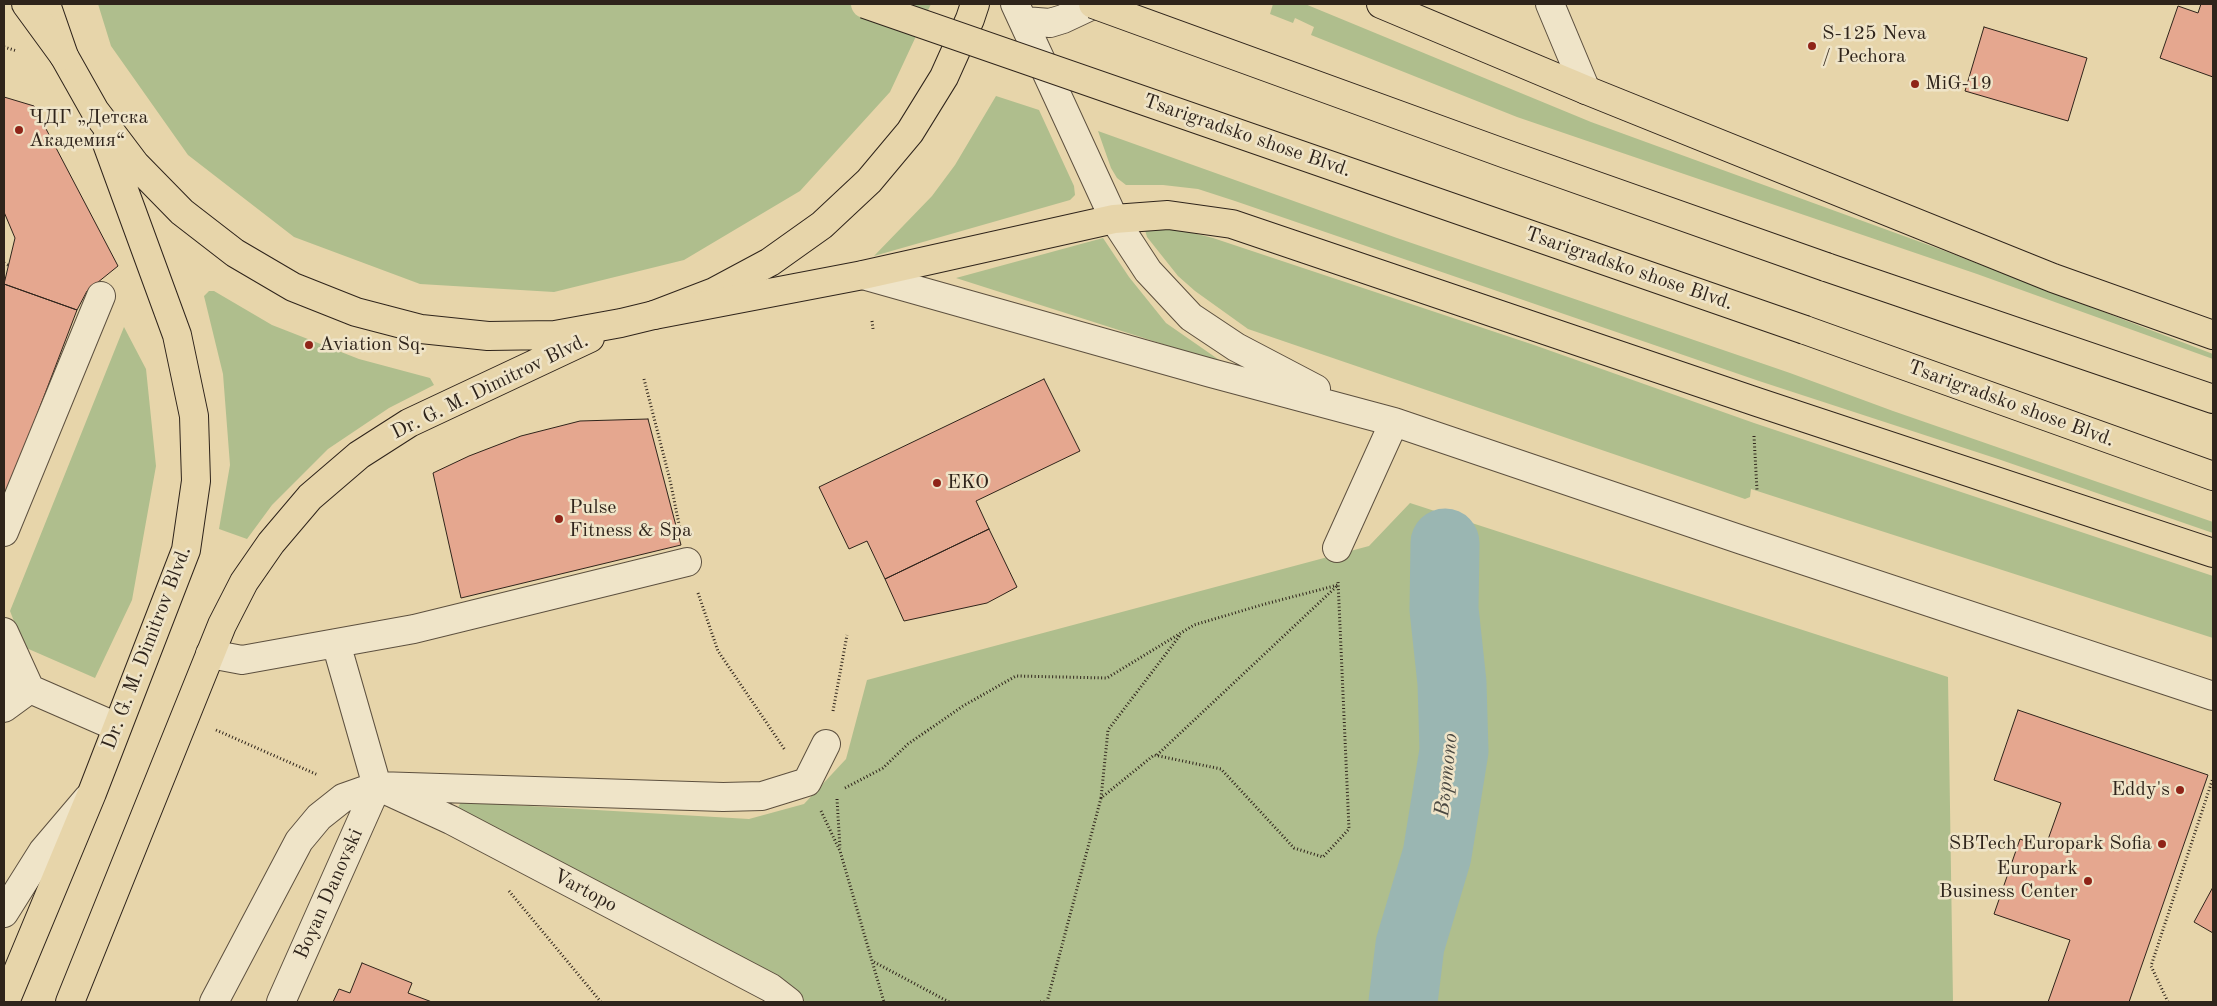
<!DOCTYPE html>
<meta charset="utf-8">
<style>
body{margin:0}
#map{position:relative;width:2217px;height:1006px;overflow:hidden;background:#e7d5aa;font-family:"Old Standard TT",serif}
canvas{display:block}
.frame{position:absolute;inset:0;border:5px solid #2f241b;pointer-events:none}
</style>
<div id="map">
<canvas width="2217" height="1006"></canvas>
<div class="frame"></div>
</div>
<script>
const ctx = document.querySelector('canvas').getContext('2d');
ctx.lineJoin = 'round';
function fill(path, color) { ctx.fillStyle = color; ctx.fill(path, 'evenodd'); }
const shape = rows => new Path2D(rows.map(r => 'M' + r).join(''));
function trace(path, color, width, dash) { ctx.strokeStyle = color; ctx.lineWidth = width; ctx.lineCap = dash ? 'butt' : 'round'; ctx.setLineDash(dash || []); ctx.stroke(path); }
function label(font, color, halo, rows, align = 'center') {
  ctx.font = font + ' "Old Standard TT",serif'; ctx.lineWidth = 5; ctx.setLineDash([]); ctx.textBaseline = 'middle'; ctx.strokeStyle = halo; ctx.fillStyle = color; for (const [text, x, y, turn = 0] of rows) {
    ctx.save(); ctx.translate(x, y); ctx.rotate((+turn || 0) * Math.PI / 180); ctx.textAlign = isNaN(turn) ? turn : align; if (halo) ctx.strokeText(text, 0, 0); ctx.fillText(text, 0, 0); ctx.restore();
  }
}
const green = shape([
 [98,4,931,4,890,92,800,191,684,260,554,292,420,284,294,237,188,155,111,46],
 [1273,4,1305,4,1591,122,1945,251,2213,354,2213,359,1977,274,1517,117,1311,35,1314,27,1295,18,1293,23,1270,14],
 [996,96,1039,110,1074,186,1075,195,1070,200,874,256,932,196,955,165],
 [1098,131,1397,238,1790,373,1893,411,2213,522,2213,533,1998,459,1759,381,1235,201,1198,189,1163,185,1126,185,1117,178,1111,168],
 [1153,227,1177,229,1213,238,1534,345,1754,423,2213,576,2213,638,1751,489,1750,497,1745,499,1248,329,1195,291,1178,276,1147,237,1145,230],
 [1103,238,1129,277,1166,323,1225,364,956,278],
 [209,291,214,291,272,325,359,359,430,378,434,385,389,408,328,449,272,505,247,539,219,529,230,465,223,374,204,296],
 [124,327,146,369,156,466,132,600,95,678,24,647,10,611],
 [1410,503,1948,677,1953,1002,789,1002,451,820,461,802,749,819,804,804,846,759,867,680,1369,546]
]);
const river = shape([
 [1403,1002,1410,945,1437,855,1454,751,1452,683,1444,609,1445,543]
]);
const building = shape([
 [2201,4,2213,4,2213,77,2160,58,2178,6,2198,13,2201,4],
 [1984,27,2087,58,2068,121,1965,91,1984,27],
 [4,97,34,106,118,266,87,291,77,310,4,284,15,238,4,212,4,97],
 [4,284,77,310,4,501,4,284],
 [1044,379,1080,451,976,501,989,529,885,579,867,541,849,549,819,487,1044,379],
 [648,419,681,545,461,598,433,473,469,456,521,436,580,421,648,419],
 [989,529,1017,587,987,603,904,621,885,579,989,529],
 [2018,710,2208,775,2129,1002,2048,1002,2070,940,1994,914,2020,839,2045,848,2061,803,1994,780,2018,710],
 [2213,887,2213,933,2194,922,2213,887],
 [362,963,412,983,408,993,432,1002,333,1002,339,989,350,993,362,963]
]);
const path = shape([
 [4,47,17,51],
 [4,263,10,266],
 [872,321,873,329],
 [644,379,670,480,680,529],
 [1754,436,1757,490],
 [698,593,718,651,785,750],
 [833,711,847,635],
 [216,730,318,775],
 [1157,755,1338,585],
 [845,788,883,768,908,744,963,706,1016,676,1107,678,1194,625,1265,604,1338,585],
 [1101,798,1108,730,1181,634],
 [837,799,840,848],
 [821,811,840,851,884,1002],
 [509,891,601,1002],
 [874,962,949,1002],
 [1040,1002,1047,1002],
 [1047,1002,1101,798,1154,755,1221,769,1294,848,1323,857,1349,829,1338,581],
 [2168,1002,2151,966,2213,778]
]);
const minor = shape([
 [1015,4,1114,219,1148,271,1191,317,1236,347,1316,389],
 [1550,4,1586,90],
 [1024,21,1050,23,1063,19,1095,4],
 [863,275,1211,373,1394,422,1742,540,2213,696],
 [4,532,101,296],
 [1337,548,1394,422],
 [4,632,30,689,117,727],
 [336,643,377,786],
 [210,654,242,660,414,629,687,562],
 [4,679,30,689,4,708],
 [388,791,451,820,771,988,789,1002],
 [4,913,43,851,88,798],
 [214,1002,299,841,319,817,343,798,377,786,723,797,762,796,807,782,826,744],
 [281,1002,377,786]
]);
const major = shape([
 [46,4,64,56,95,111,135,164,182,212,235,253,293,287,356,312,421,329,488,336,555,335,621,323,654,315,714,292,770,262,822,225,869,181,910,132,944,77,970,19,975,4],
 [5,1002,92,793,186,550,196,481,194,416,177,335,106,141],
 [70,1002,222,625,244,582,271,543,310,497,359,455,409,423,590,338]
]);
const highway = shape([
 [26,4,64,56],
 [1381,4,1586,90,2053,278,2213,335],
 [1826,267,2213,399],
 [654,315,863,275,1114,219,1168,215,1232,224,1757,402,2213,553],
 [1805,330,2213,476]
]);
const highwayBridge = shape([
 [865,4,1805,330],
 [1093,4,1506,154,1826,267]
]);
const markers = [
 [1812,46,5,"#8f2418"],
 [1915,84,5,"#8f2418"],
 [19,130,5,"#8f2418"],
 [309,345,5,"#8f2418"],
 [937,483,5,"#8f2418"],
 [559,519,5,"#8f2418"],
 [2180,790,5,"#8f2418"],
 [2162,844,5,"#8f2418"],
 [2088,881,5,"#8f2418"]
];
const poiNames = [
 ["S-125 Neva",1822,34],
 ["/ Pechora",1822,57],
 ["MiG-19",1925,84],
 ["ЧДГ „Детска",29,118],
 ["Академия“",29,141],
 ["Aviation Sq.",319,345],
 ["EKO",947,483],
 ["Pulse",569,508],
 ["Fitness & Spa",569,531],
 ["Eddy's",2170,790,"right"],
 ["SBTech Europark Sofia",2152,844,"right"],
 ["Europark",2078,869,"right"],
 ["Business Center",2078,892,"right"]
];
const streetNames = [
 ["Tsarigradsko shose Blvd.",1247,136,19],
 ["Tsarigradsko shose Blvd.",1629,269,19],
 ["Dr. G. M. Dimitrov Blvd.",490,387,-26],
 ["Tsarigradsko shose Blvd.",2011,404,20],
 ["Dr. G. M. Dimitrov Blvd.",147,648,-69],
 ["Vartopo",585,891,28],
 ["Boyan Danovski",329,894,-66]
];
const waterNames = [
 ["Въртопо",1447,775,-84]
];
fill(green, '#afbe8d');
trace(river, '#9ab6b2', 69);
fill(building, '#e5a78f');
trace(building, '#2f241b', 1);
trace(minor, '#5d503f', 30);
trace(major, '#2f241b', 30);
trace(highway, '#2f241b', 30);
trace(path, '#2f241b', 3, [1, 2.5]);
trace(minor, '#efe4c8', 28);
trace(major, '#e7d5aa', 28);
trace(highway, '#e7d5aa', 28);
trace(highwayBridge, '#2f241b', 30, []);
trace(highwayBridge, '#e7d5aa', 28);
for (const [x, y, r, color] of markers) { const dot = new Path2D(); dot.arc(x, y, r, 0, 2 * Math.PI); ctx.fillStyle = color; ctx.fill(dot); trace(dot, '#efe4c8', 2); }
label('20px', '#2f241b', '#efe4c8', poiNames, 'left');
label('20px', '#2f241b', '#efe4c8', streetNames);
label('italic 21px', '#4a4841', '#efe4c8', waterNames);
</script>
